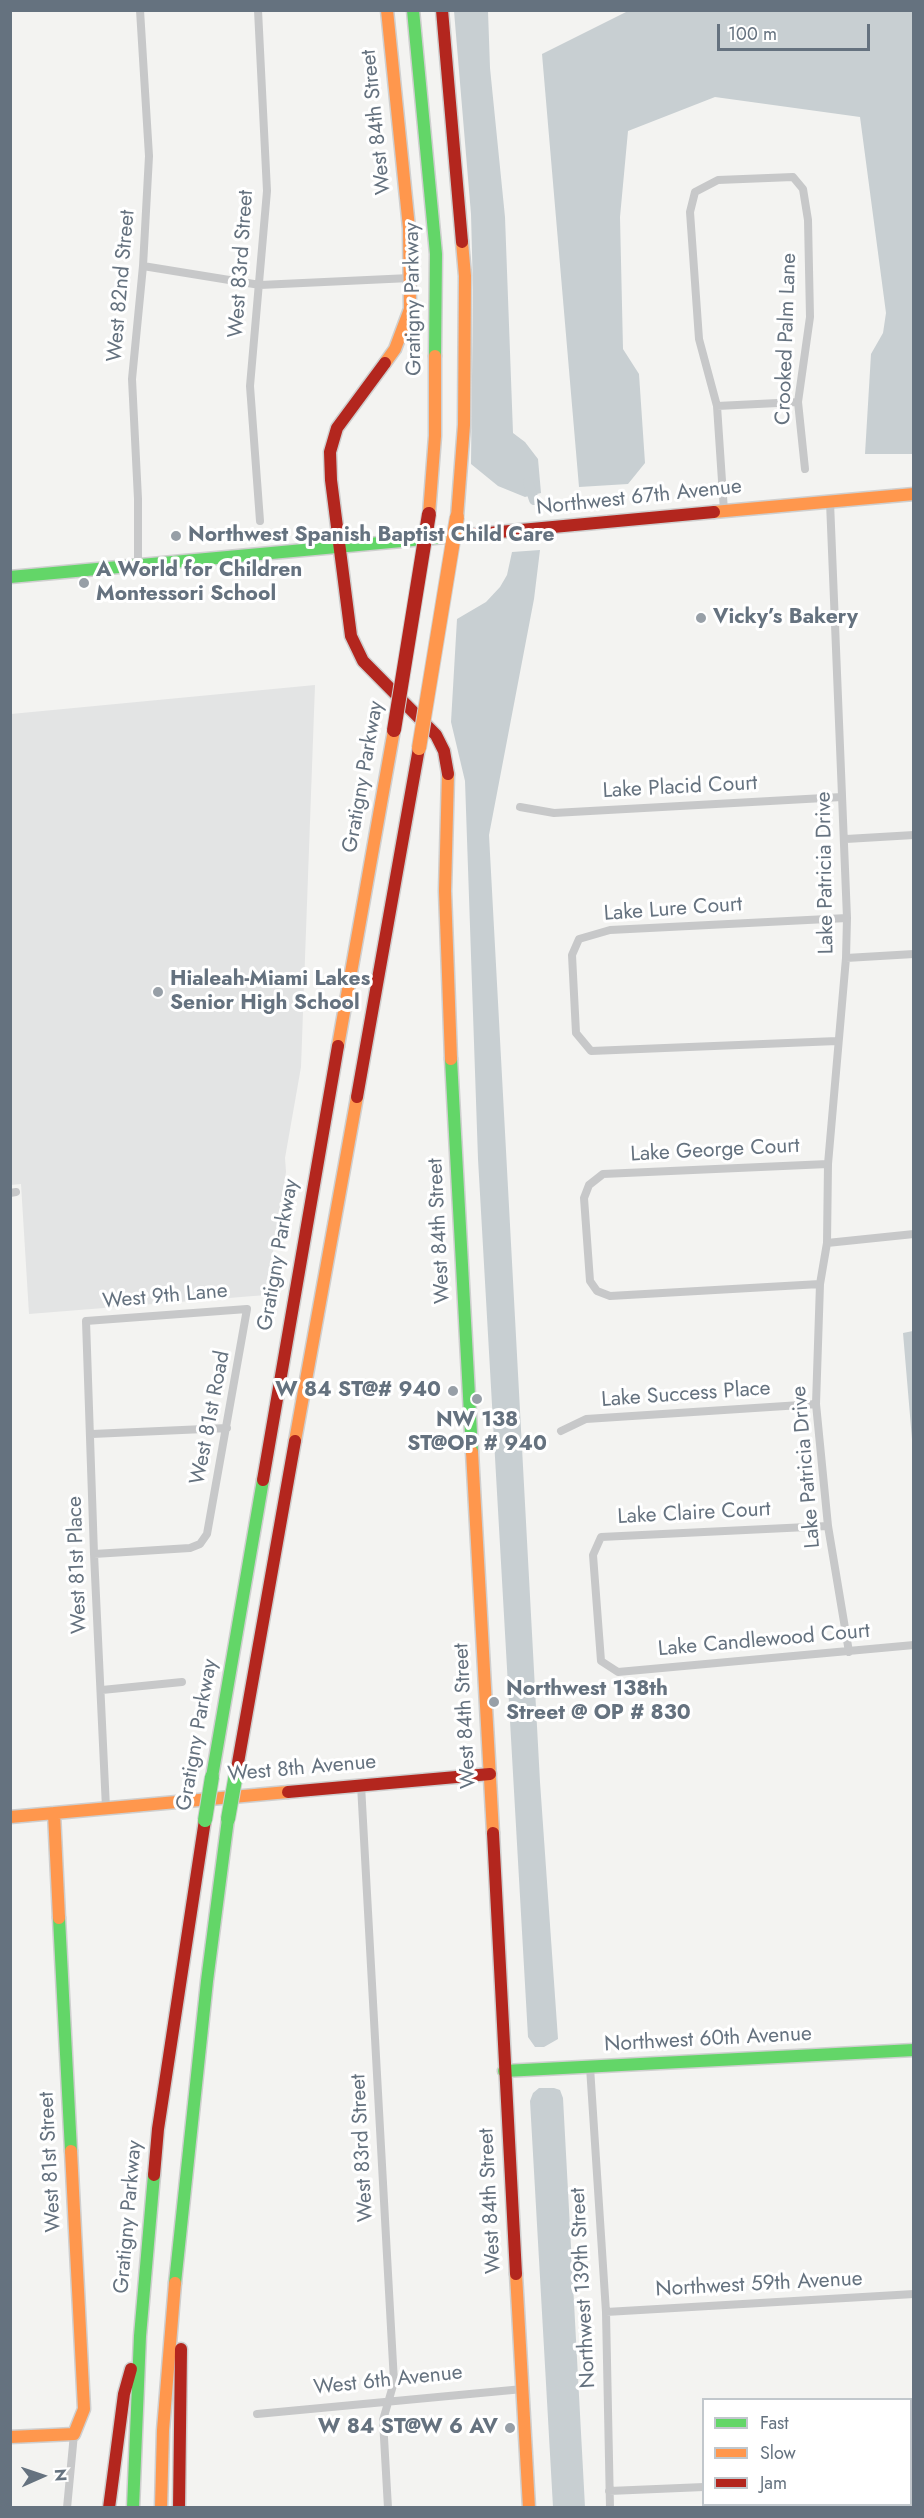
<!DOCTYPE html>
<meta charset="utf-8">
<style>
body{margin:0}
#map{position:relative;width:924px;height:2518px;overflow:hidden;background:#f3f3f1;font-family:Jost,sans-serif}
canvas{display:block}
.frame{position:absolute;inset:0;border:12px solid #65727f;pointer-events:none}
.legend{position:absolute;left:702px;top:2398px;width:210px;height:108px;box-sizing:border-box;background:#fff;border:2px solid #c1c7cc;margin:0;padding:8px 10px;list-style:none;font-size:18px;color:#65727f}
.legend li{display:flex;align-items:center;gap:12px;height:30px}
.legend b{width:30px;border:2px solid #c1c7cc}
.north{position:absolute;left:12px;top:2446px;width:60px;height:60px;-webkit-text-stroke:4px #fff;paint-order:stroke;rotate:87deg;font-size:16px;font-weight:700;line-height:24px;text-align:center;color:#65727f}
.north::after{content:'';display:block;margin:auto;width:21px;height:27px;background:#65727f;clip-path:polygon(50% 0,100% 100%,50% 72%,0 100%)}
.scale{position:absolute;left:717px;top:24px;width:153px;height:27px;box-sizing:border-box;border:3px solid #65727f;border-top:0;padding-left:8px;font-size:18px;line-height:21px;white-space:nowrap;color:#65727f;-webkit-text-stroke:4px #fff;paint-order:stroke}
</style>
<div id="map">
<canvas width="924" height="2518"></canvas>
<div class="frame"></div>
<ul class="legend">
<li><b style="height:8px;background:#63d668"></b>Fast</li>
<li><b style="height:8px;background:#ff974d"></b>Slow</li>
<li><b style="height:8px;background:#b3261e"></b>Jam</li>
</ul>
<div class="north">N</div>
<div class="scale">100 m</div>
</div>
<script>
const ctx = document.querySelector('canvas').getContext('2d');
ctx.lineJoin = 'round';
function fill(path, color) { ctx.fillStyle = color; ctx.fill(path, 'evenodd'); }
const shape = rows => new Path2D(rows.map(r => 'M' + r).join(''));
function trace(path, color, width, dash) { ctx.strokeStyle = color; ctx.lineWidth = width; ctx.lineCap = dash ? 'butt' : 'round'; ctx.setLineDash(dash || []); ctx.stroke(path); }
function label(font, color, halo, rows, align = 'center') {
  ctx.font = font + ' Jost,sans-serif'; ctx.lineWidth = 6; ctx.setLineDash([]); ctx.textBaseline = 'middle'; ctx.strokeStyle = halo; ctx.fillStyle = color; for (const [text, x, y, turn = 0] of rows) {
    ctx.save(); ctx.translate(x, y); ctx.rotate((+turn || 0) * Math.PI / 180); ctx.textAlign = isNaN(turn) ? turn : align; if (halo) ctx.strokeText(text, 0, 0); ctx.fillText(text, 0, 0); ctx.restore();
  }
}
const built = shape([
 [315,685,301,1067,285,1158,286,1172,266,1295,29,1314,21,1184,10,1185,11,714]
]);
const water = shape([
 [454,11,488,11,490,68,505,217,513,433,525,442,538,459,541,493,525,497,498,486,471,464,473,290,471,214],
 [628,11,913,11,913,454,865,454,871,354,883,333,886,313,860,117,715,97,628,131,620,217,623,349,639,374,645,463,628,484,579,487,542,54],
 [540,550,534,599,489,835,540,1782,558,2039,544,2047,535,2047,528,2037,478,1159,465,781,451,722,457,619,486,602,500,587,507,575,512,552],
 [913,1331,914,1331,913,1451,903,1333],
 [539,2088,554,2088,560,2090,563,2098,585,2507,553,2507,530,2101,533,2093]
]);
const canal = shape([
 [528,482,534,500]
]);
const street = shape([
 [258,10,267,191,250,386,260,521],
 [143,266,260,285,410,278],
 [717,406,798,402],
 [830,502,847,918,846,958,828,1164,827,1243,820,1284,816,1404,828,1526,849,1652],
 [724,511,717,406,699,339,690,212,695,192,718,180,793,177,803,189,808,220,810,317,798,402,805,469],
 [138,565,138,499,132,379,143,266,149,156,140,10],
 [520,807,554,813,842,797],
 [846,839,914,835],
 [846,958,914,954],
 [837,1041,591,1051,576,1033,572,955,579,939,610,930,847,918],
 [10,1193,16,1192],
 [827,1243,914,1234],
 [820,1284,610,1296,597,1291,590,1281,584,1198,589,1185,603,1174,828,1164],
 [561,1431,586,1419,816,1404],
 [92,1434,227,1428],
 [828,1526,601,1537,593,1555,601,1661,618,1672,914,1645],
 [94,1554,190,1548,200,1544,207,1534,247,1309,86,1321,94,1554,106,1808],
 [102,1690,182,1682],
 [361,1785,394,2382,383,2420,388,2508],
 [590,2067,606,2312,610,2508],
 [606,2312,914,2294],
 [257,2414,523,2389],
 [910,2477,914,2477],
 [609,2491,704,2487],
 [67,2508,74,2434]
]);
const fast = shape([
 [413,10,436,254,435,356],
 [10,577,467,535],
 [451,1059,472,1452],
 [212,1777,263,1480],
 [59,1918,71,2151],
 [504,2071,914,2050],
 [175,2283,207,1981,228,1819],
 [133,2508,140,2336,154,2175]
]);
const slow = shape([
 [385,363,395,349,410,309,409,228,387,10],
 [714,512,914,494],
 [429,514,435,436,435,356],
 [457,517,464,425,465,276,462,242],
 [448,774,445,891,451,1059],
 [338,1046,394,730],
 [295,1441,357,1097],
 [472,1452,493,1833],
 [54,1813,59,1918],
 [10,1817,288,1792],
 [516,2274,529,2508],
 [10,2437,74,2434,84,2409,71,2151],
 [161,2508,163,2430,175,2283]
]);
const jam = shape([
 [442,10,462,242],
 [385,363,337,428,330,452,331,480,351,636,363,661,436,735,444,751,448,774],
 [467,535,714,512],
 [357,1097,419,748],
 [263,1480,338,1046],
 [236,1774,295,1441],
 [288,1792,490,1774],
 [493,1833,516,2274],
 [154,2175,158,2129,205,1820],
 [109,2508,124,2394,131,2369],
 [179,2508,181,2349]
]);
const fastBridge = shape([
 [228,1819,236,1774],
 [205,1820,212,1777]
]);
const slowBridge = shape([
 [419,748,457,517]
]);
const jamBridge = shape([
 [394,730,429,514]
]);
const markers = [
 [176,536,6,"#979fa7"],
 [84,583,6,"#979fa7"],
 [701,618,6,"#979fa7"],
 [158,992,6,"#979fa7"],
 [453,1391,6,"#979fa7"],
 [477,1399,6,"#979fa7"],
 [494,1702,6,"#979fa7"],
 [510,2428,6,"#979fa7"]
];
const streetNames = [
 ["West 84th Street",377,122,-96],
 ["West 83rd Street",242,264,-86],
 ["West 82nd Street",122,286,-85],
 ["Gratigny Parkway",414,299,-91],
 ["Crooked Palm Lane",787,339,-88],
 ["Northwest 67th Avenue",639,498,-6],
 ["Gratigny Parkway",364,777,-80],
 ["Lake Placid Court",680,788,-3],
 ["Lake Patricia Drive",826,873,-91],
 ["Lake Lure Court",673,910,-4],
 ["Lake George Court",715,1151,-3],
 ["West 84th Street",440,1231,-93],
 ["Gratigny Parkway",279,1255,-80],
 ["West 9th Lane",165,1297,-5],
 ["Lake Success Place",686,1395,-4],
 ["West 81st Road",211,1418,-79],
 ["Lake Patricia Drive",807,1467,-95],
 ["Lake Claire Court",694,1514,-3],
 ["West 81st Place",78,1565,-92],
 ["Lake Candlewood Court",764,1641,-5],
 ["West 84th Street",466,1716,-93],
 ["Gratigny Parkway",198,1735,-80],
 ["West 8th Avenue",302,1769,-5],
 ["Northwest 60th Avenue",708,2040,-3],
 ["West 83rd Street",363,2148,-93],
 ["West 81st Street",51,2162,-93],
 ["West 84th Street",491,2201,-93],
 ["Gratigny Parkway",129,2217,-85],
 ["Northwest 59th Avenue",759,2285,-3],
 ["Northwest 139th Street",584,2288,-93],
 ["West 6th Avenue",388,2381,-6]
];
const poiNames = [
 ["Northwest Spanish Baptist Child Care",188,536],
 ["A World for Children",96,571],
 ["Montessori School",96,595],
 ["Vicky’s Bakery",713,618],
 ["Hialeah-Miami Lakes",170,980],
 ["Senior High School",170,1004],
 ["W 84 ST@# 940",441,1391,"right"],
 ["NW 138",477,1421,"center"],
 ["ST@OP # 940",477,1445,"center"],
 ["Northwest 138th",506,1690],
 ["Street @ OP # 830",506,1714],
 ["W 84 ST@W 6 AV",498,2428,"right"]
];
fill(built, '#e3e4e4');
fill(water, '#c8cfd2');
trace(canal, '#c8cfd2', 10);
trace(fast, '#cfcfcf', 15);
trace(slow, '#cfcfcf', 15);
trace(jam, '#cfcfcf', 15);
trace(street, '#c7c8c9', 8);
trace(fast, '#63d668', 12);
trace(slow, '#ff974d', 12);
trace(jam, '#b3261e', 12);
trace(fastBridge, '#d0d1d1', 16, []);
trace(slowBridge, '#d0d1d1', 16, []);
trace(jamBridge, '#d0d1d1', 16, []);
trace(fastBridge, '#63d668', 14);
trace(slowBridge, '#ff974d', 14);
trace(jamBridge, '#b3261e', 14);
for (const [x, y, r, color] of markers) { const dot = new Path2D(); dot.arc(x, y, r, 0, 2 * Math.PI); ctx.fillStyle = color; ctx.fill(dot); trace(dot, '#fff', 2); }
label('21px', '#65727f', '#fff', streetNames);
label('bold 21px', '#65727f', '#fff', poiNames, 'left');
</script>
